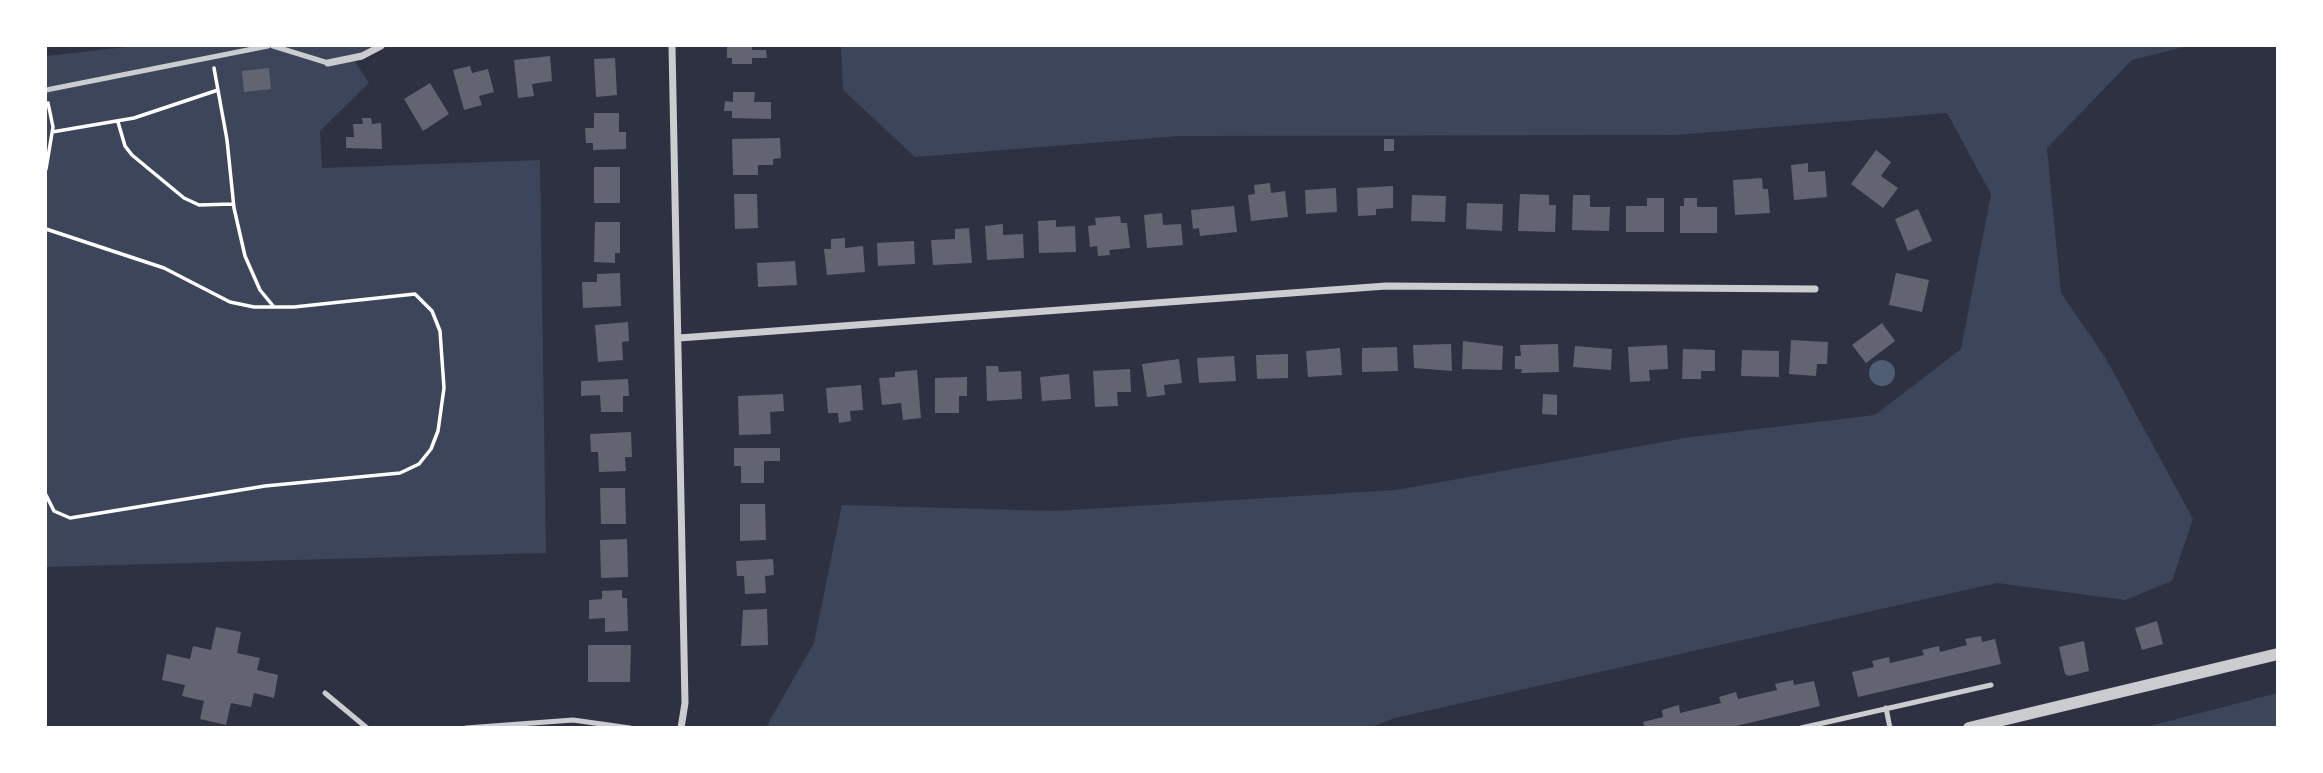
<!DOCTYPE html>
<style>
body{margin:0}
#map{position:relative;width:2323px;height:773px;overflow:hidden;background:#2d3142;font-family:Manrope,sans-serif}
canvas{display:block}
.frame{position:absolute;inset:0;border:47px solid #fff;pointer-events:none}
</style>
<div id="map">
<canvas width="2323" height="773"></canvas>
<div class="frame"></div>
</div>
<script>
const ctx = document.querySelector('canvas').getContext('2d');
ctx.lineJoin = 'round';
function fill(path, color) { ctx.fillStyle = color; ctx.fill(path, 'evenodd'); }
const shape = rows => new Path2D(rows.map(r => 'M' + r).join(''));
function trace(path, color, width, dash) { ctx.strokeStyle = color; ctx.lineWidth = width; ctx.lineCap = dash ? 'butt' : 'round'; ctx.setLineDash(dash || []); ctx.stroke(path); }
const green = shape([
 [135,46,372,46,354,60,369,83,320,131,322,168,540,160,546,553,46,567,46,56],
 [841,46,2188,46,2132,60,2047,148,2061,293,2105,357,2193,519,2172,581,2125,600,1997,583,1395,718,1371,727,766,727,814,643,842,505,1055,511,1396,490,1691,437,1875,415,1961,349,1991,194,1947,113,1676,135,1180,136,915,157,843,90],
 [2277,693,2277,727,2146,727]
]);
const water = shape([
 '1869 373a13 13 0 1 1 26 0a13 13 0 1 1-26 0Z'
]);
const building = shape([
 [727,46,752,46,752,50,766,50,767,58,752,58,752,64,732,64,732,58,727,58],
 [550,56,552,81,532,84,534,96,518,98,514,60],
 [615,58,617,95,596,97,594,59],
 [470,66,472,73,488,69,494,92,479,96,482,105,464,110,453,70],
 [269,68,271,89,244,92,242,71],
 [430,83,449,114,423,131,404,99],
 [733,92,755,92,754,102,771,102,771,119,732,118,732,111,724,111,725,101,733,102],
 [594,113,619,113,619,132,626,132,626,149,593,150,593,143,586,143,585,128,594,128],
 [362,118,371,118,372,124,381,123,382,149,346,148,346,137,354,137,353,124,363,124],
 [780,138,781,158,773,159,773,165,758,165,758,175,733,175,732,139],
 [1384,139,1394,139,1394,151,1384,151],
 [1876,150,1891,162,1881,176,1898,188,1883,208,1851,184],
 [1808,163,1808,172,1825,171,1827,197,1794,200,1791,165],
 [594,167,620,167,620,203,594,203],
 [1762,178,1763,189,1768,189,1770,213,1735,215,1733,180],
 [1270,183,1271,193,1285,191,1288,217,1251,221,1248,195,1255,194,1254,185],
 [1393,186,1393,208,1376,209,1376,215,1358,216,1357,188],
 [1336,188,1337,212,1306,214,1305,190],
 [734,194,757,194,758,228,735,229],
 [1520,194,1549,195,1549,205,1556,205,1555,232,1518,231],
 [1412,195,1446,196,1445,222,1411,221],
 [1573,195,1590,195,1590,207,1610,207,1609,231,1572,230],
 [1647,198,1664,198,1664,232,1626,232,1626,206,1647,206],
 [1684,198,1697,198,1697,207,1717,207,1717,233,1680,233,1680,206,1684,206],
 [1467,203,1503,204,1502,231,1466,229],
 [1234,206,1237,232,1200,236,1199,228,1193,229,1191,210],
 [1918,209,1932,241,1908,251,1895,219],
 [1162,213,1163,225,1181,224,1183,245,1147,248,1144,215],
 [1120,216,1121,223,1127,223,1130,248,1109,250,1110,255,1098,256,1097,246,1090,247,1088,226,1096,225,1095,218],
 [1056,220,1056,227,1075,226,1076,252,1039,253,1038,221],
 [595,222,620,222,620,253,615,253,615,263,594,262],
 [1003,224,1003,235,1023,234,1024,258,987,260,985,226],
 [969,228,972,263,933,265,931,240,955,239,955,229],
 [845,238,845,248,863,246,865,272,827,275,824,249,831,249,831,239],
 [914,241,915,264,878,266,877,243],
 [795,261,797,285,758,287,757,263],
 [620,273,621,306,583,308,582,282,597,282,597,274],
 [1896,273,1929,280,1922,312,1889,305],
 [628,322,629,341,622,342,623,360,598,362,595,325],
 [1882,323,1895,341,1866,363,1852,345],
 [1791,340,1828,342,1827,364,1817,364,1816,376,1789,374],
 [1463,341,1503,346,1502,370,1462,369],
 [1451,344,1452,371,1414,368,1413,345],
 [1558,344,1559,372,1521,373,1522,369,1515,369,1515,356,1521,356,1520,345],
 [1667,345,1668,369,1649,370,1650,381,1630,382,1628,347],
 [1575,346,1612,349,1611,370,1573,367],
 [1397,347,1398,371,1362,372,1362,348],
 [1340,348,1342,375,1308,377,1306,351],
 [1683,349,1715,350,1715,371,1701,371,1701,379,1682,379],
 [1742,350,1779,351,1779,377,1741,376],
 [1288,354,1288,378,1257,379,1256,355],
 [1234,356,1236,381,1199,383,1197,358],
 [1179,359,1182,383,1164,385,1165,395,1147,397,1142,364],
 [986,366,998,366,999,372,1021,371,1022,399,987,401],
 [1130,369,1131,392,1117,392,1118,406,1095,407,1093,371],
 [917,370,921,418,903,420,901,403,882,405,879,378,895,377,895,372],
 [1069,374,1071,399,1042,401,1040,377],
 [967,377,967,396,959,396,959,413,935,413,935,378],
 [628,379,629,396,623,396,623,412,601,412,600,395,581,396,581,381],
 [861,385,863,410,850,411,851,421,839,423,838,413,828,413,826,388],
 [783,394,784,411,770,412,771,434,739,435,738,396],
 [1543,394,1557,395,1557,415,1542,414],
 [631,432,632,457,625,457,626,471,599,472,598,452,591,452,590,434],
 [734,448,780,448,780,461,764,461,764,483,741,483,741,466,734,466],
 [600,488,625,488,626,524,601,524],
 [740,504,765,504,766,540,740,541],
 [627,539,628,577,601,578,600,540],
 [773,559,774,575,765,576,766,593,745,594,744,576,737,576,736,561],
 [622,590,622,598,627,598,628,631,605,632,605,618,589,619,589,600,602,599,602,591],
 [767,609,768,645,741,646,743,610],
 [2157,621,2163,644,2142,650,2135,628],
 [216,627,241,632,237,653,260,658,257,670,278,675,274,698,254,693,251,707,231,703,226,725,200,719,204,701,182,696,185,685,162,680,167,654,190,659,193,646,211,650],
 [1981,636,1982,642,1995,639,2001,664,1858,697,1852,672,1874,667,1872,661,1889,657,1890,663,1924,655,1922,650,1939,646,1940,652,1967,645,1965,639],
 [2084,641,2089,671,2069,676,2065,674,2059,647],
 [588,645,631,645,630,682,588,682],
 [1793,680,1794,685,1814,681,1820,706,1728,728,1645,728,1643,722,1663,717,1662,710,1679,705,1680,713,1721,703,1719,697,1736,692,1738,699,1777,690,1775,684]
]);
const path = shape([
 [214,68,227,140,234,208,245,256,260,290,274,307],
 [118,122,125,146,132,155,184,198,199,205,233,204],
 [52,132,134,118,218,90],
 [46,169,53,127,48,103],
 [46,229,164,268,230,302,254,307,294,307,415,294,432,311,440,331,444,388,438,431,431,449,419,464,400,473,265,486,70,518,54,511,46,495]
]);
const service = shape([
 [273,46,328,63],
 [46,90,268,46],
 [325,693,367,728],
 [1886,708,1890,728],
 [466,728,573,720,630,728],
 [1801,728,1991,685]
]);
const minor = shape([
 [672,46,685,703,681,728],
 [328,63,362,56,381,46],
 [679,338,1386,286,1815,289]
]);
const tertiary = shape([
 [1969,728,2278,654]
]);
fill(green, '#3c4559');
fill(water, '#4f5d75');
fill(building, '#626471');
trace(path, '#fff', 3.5);
trace(service, '#caccd0', 5);
trace(minor, '#caccd0', 7);
trace(tertiary, '#caccd0', 12);
</script>
